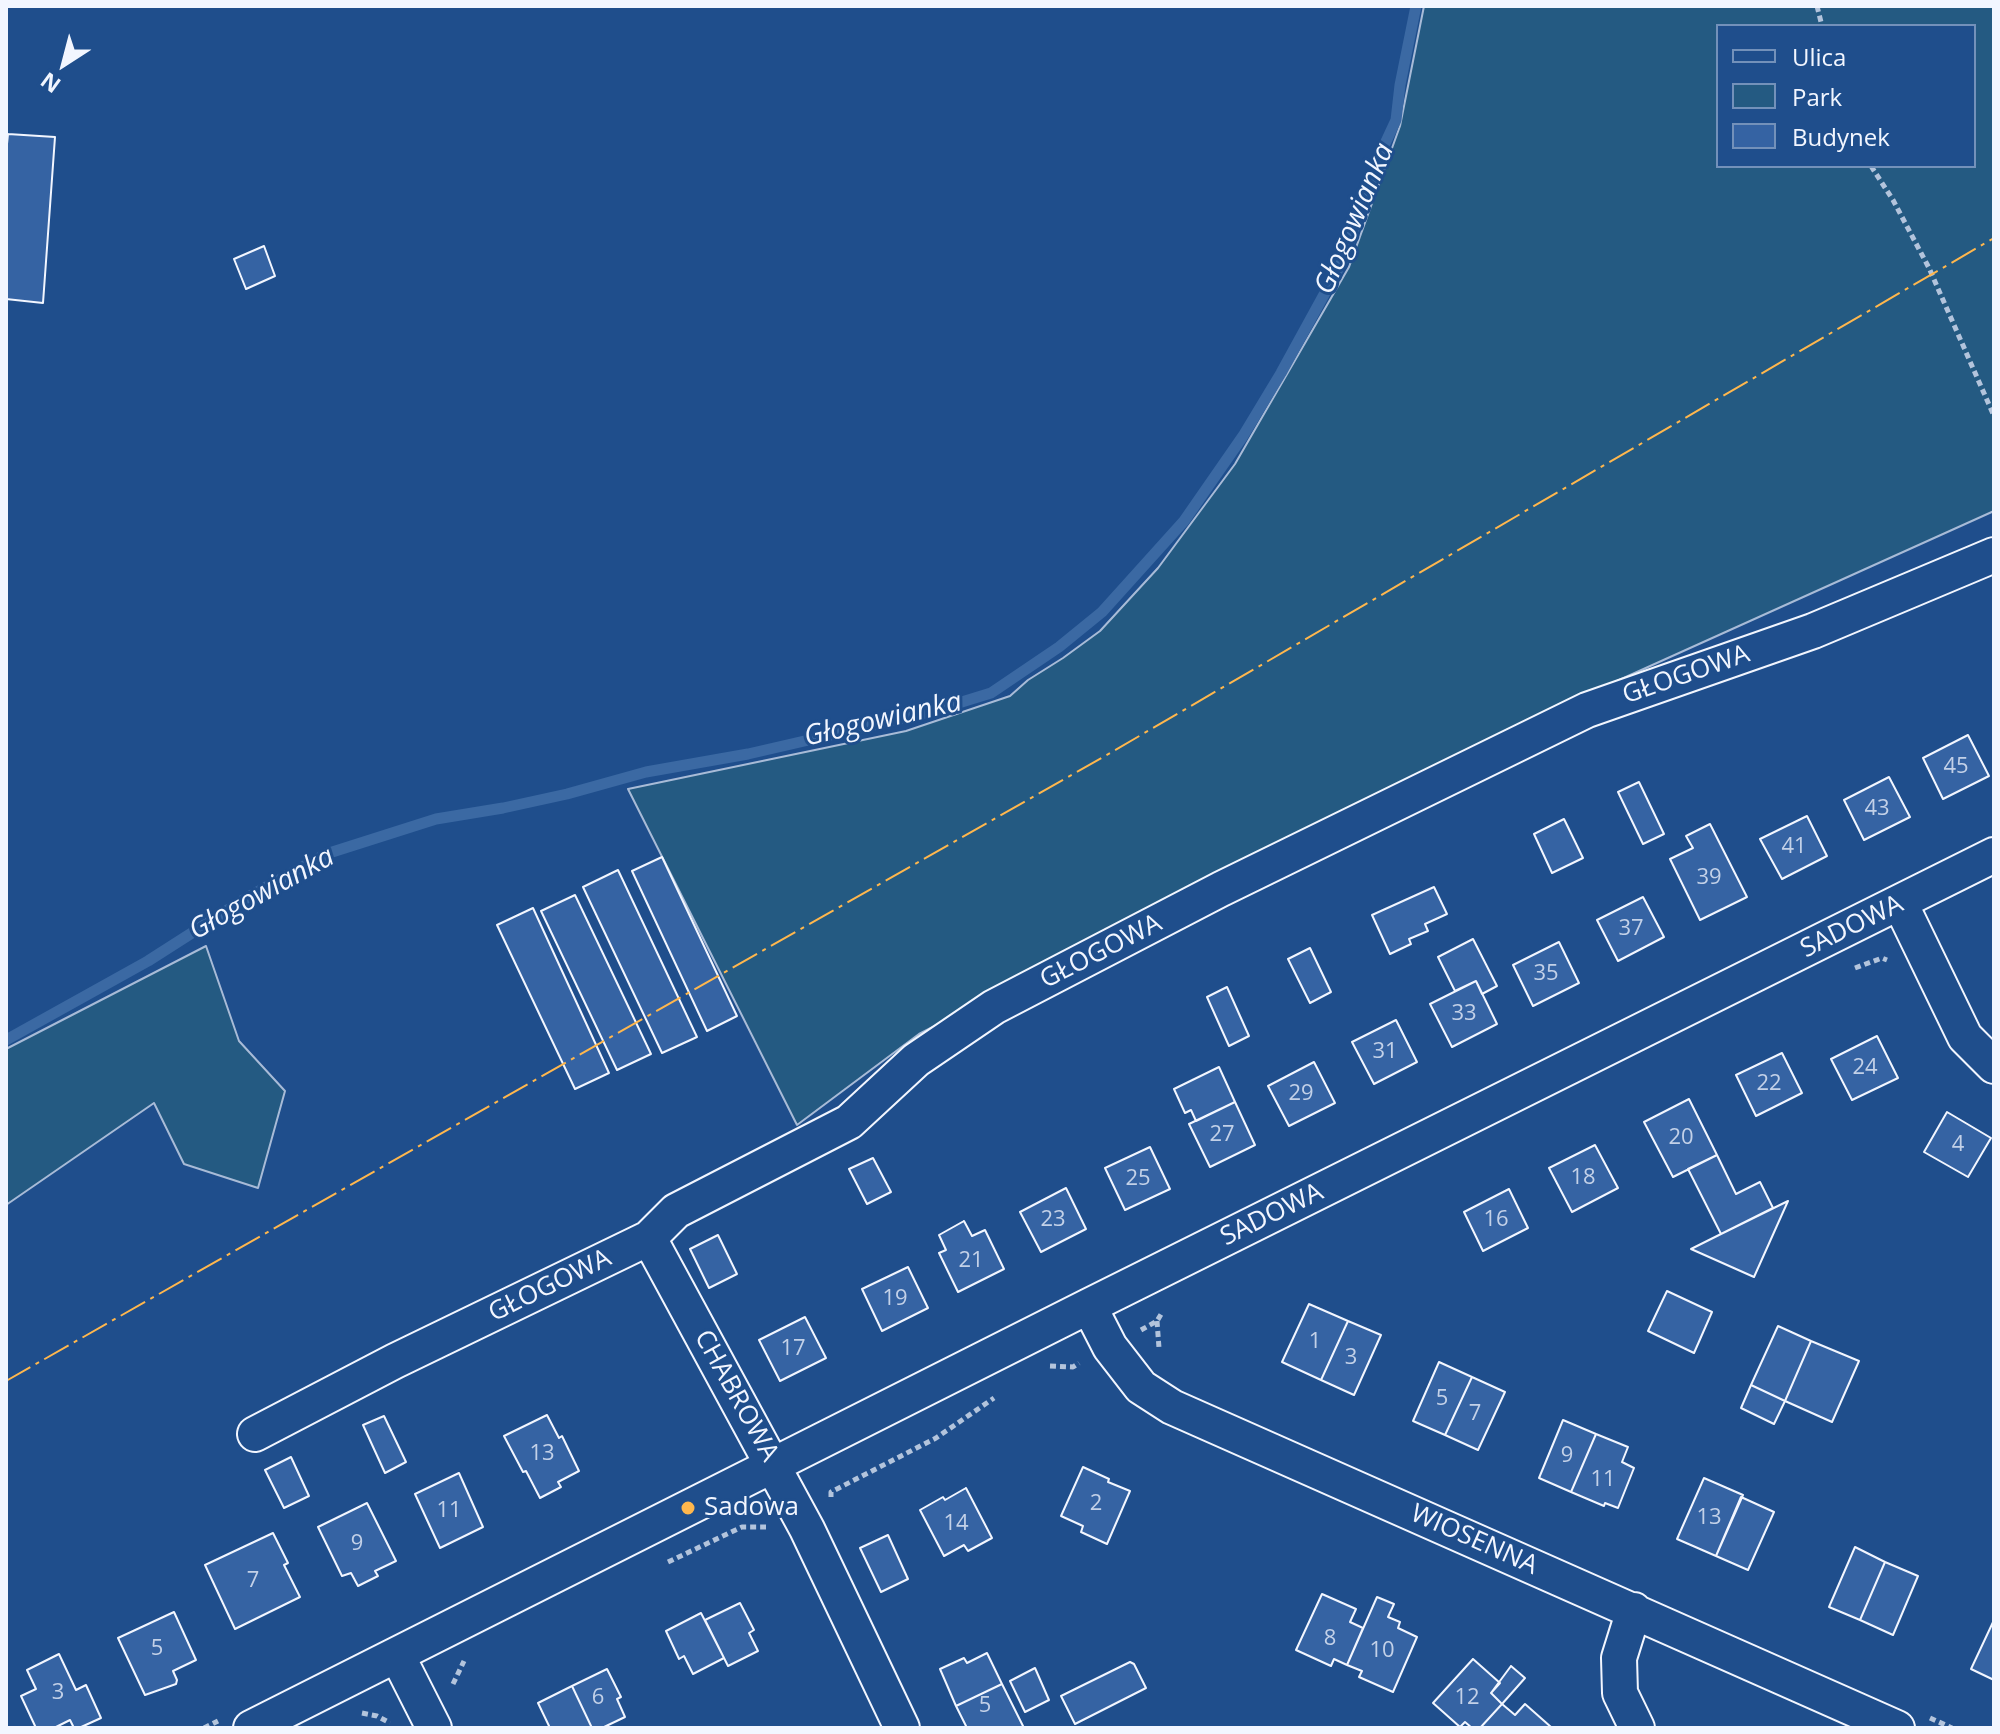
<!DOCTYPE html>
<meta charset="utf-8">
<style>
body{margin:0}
#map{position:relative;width:2000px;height:1734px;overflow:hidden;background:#1f4e8c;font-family:"Open Sans",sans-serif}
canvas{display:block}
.frame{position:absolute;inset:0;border:8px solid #f2f6ff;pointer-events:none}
.legend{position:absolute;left:1716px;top:24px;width:260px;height:144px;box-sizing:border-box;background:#1f4e8c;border:2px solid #7391ba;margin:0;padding:10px 14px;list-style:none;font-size:24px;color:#f2f6ff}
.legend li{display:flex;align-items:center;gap:16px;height:40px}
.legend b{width:40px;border:2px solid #7391ba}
.north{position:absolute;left:24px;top:24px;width:80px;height:80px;-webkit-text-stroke:6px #1f4e8c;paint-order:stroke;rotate:216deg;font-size:22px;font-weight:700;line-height:32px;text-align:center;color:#f2f6ff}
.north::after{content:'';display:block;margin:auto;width:28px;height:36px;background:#f2f6ff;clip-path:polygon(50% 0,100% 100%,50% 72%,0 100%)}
</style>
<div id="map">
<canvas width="2000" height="1734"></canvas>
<div class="frame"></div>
<ul class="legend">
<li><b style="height:10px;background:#1f4e8c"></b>Ulica</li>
<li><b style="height:22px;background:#245a82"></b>Park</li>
<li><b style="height:22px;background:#3563a3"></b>Budynek</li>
</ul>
<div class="north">N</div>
</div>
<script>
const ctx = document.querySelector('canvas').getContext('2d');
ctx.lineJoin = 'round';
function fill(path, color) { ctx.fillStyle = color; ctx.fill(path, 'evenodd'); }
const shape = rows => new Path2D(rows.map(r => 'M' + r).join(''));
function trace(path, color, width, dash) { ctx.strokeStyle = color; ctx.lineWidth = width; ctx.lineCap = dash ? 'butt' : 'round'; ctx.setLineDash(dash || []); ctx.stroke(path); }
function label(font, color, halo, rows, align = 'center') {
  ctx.font = font + ' "Open Sans",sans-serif'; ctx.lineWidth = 6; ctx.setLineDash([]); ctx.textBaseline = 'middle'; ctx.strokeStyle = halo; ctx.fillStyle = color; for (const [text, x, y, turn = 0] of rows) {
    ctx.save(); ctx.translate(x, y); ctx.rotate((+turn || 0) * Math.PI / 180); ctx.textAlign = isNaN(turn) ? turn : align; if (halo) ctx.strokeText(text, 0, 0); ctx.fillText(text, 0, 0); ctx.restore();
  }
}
const green = shape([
 [1424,6,1994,6,1994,511,1557,708,919,1034,797,1125,628,789,906,731,1010,696,1028,680,1063,658,1100,631,1158,568,1235,464,1349,267,1400,126,1424,6],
 [1718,26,1974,26,1974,166,1718,166,1718,26],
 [206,946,239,1041,285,1091,258,1188,184,1164,154,1103,6,1205,6,1049,206,946]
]);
const stream = shape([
 [6,1040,148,961,248,897,326,854,436,819,503,808,567,794,646,772,748,754,926,713,991,693,1059,647,1102,612,1184,521,1243,436,1281,373,1343,260,1383,148,1396,120,1400,85,1416,6]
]);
const building = shape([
 [8,134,55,137,43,303,6,299,6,154,8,134],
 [264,246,275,276,246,289,234,259,264,246],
 [1968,735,1989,776,1943,799,1923,758,1968,735],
 [1889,777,1910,817,1864,840,1844,800,1889,777],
 [1639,782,1664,834,1643,844,1618,792,1639,782],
 [1807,816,1827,856,1782,879,1760,839,1807,816],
 [1564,819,1583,858,1552,873,1534,834,1564,819],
 [1710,824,1747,897,1700,920,1670,859,1693,848,1686,836,1710,824],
 [662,857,737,1016,707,1031,632,871,662,857],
 [618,870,697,1037,662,1053,583,887,618,870],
 [1434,887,1447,914,1425,924,1428,931,1409,939,1411,944,1390,954,1372,915,1434,887],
 [575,895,651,1054,617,1070,541,911,575,895],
 [1643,897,1664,937,1618,961,1597,920,1643,897],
 [533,908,609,1073,575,1089,497,925,533,908],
 [1473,939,1497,986,1482,994,1476,981,1455,991,1438,957,1473,939],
 [1559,942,1579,983,1533,1006,1513,965,1559,942],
 [1310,948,1331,992,1310,1003,1288,959,1310,948],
 [1476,981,1497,1024,1452,1047,1430,1004,1476,981],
 [1227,987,1249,1036,1229,1046,1207,997,1227,987],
 [1396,1020,1417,1062,1374,1084,1352,1042,1396,1020],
 [1877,1036,1898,1078,1852,1100,1831,1059,1877,1036],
 [1782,1053,1802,1093,1756,1116,1736,1075,1782,1053],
 [1314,1062,1335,1103,1289,1126,1268,1086,1314,1062],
 [1219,1067,1235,1102,1196,1121,1191,1110,1185,1113,1174,1089,1219,1067],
 [1689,1099,1717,1155,1673,1177,1644,1122,1689,1099],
 [1235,1102,1255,1145,1210,1167,1189,1124,1235,1102],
 [1947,1112,1991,1138,1968,1177,1924,1152,1947,1112],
 [1595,1145,1618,1188,1572,1212,1549,1168,1595,1145],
 [1150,1147,1170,1189,1125,1210,1105,1168,1150,1147],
 [1717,1155,1736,1194,1760,1182,1773,1208,1721,1234,1688,1169,1717,1155],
 [873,1158,891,1192,867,1204,849,1169,873,1158],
 [1066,1188,1086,1229,1041,1252,1020,1212,1066,1188],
 [1509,1189,1528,1228,1483,1251,1464,1212,1509,1189],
 [1788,1201,1754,1277,1691,1249,1721,1234,1788,1201],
 [964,1221,972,1236,985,1230,1004,1269,958,1292,939,1253,946,1250,939,1235,964,1221],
 [718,1235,737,1274,709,1288,690,1249,718,1235],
 [908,1267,928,1308,882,1331,862,1289,908,1267],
 [1667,1291,1712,1312,1694,1353,1648,1331,1667,1291],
 [1309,1304,1348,1321,1321,1380,1282,1362,1309,1304],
 [805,1317,826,1358,780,1381,759,1340,805,1317],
 [1348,1321,1381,1335,1354,1395,1321,1380,1348,1321],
 [1778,1326,1811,1341,1785,1401,1751,1385,1778,1326],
 [1811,1341,1859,1361,1832,1422,1785,1401,1811,1341],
 [1439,1362,1472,1377,1445,1435,1413,1421,1439,1362],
 [1472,1377,1505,1392,1478,1450,1445,1435,1472,1377],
 [1751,1385,1785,1401,1774,1424,1741,1408,1751,1385],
 [547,1415,559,1438,562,1436,579,1471,558,1482,561,1487,540,1498,526,1471,523,1472,504,1436,547,1415],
 [384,1416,406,1462,385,1473,363,1425,384,1416],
 [1563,1420,1596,1434,1571,1492,1539,1478,1563,1420],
 [1596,1434,1628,1447,1622,1462,1634,1468,1618,1508,1605,1503,1604,1506,1571,1492,1596,1434],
 [291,1457,309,1496,284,1508,265,1470,291,1457],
 [1083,1467,1109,1479,1108,1482,1130,1491,1107,1544,1081,1532,1083,1526,1061,1516,1083,1467],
 [459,1473,483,1527,440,1548,415,1494,459,1473],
 [1704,1478,1743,1495,1716,1556,1677,1539,1704,1478],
 [966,1488,992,1538,968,1551,964,1545,944,1556,920,1510,943,1497,945,1500,966,1488],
 [1741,1497,1774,1512,1748,1570,1716,1556,1741,1497],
 [367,1503,396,1561,375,1571,378,1576,358,1586,351,1573,342,1576,318,1527,367,1503],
 [273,1533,288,1563,284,1565,300,1597,235,1629,205,1565,273,1533],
 [888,1535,908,1579,881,1592,860,1548,888,1535],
 [1855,1547,1885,1562,1860,1620,1829,1607,1855,1547],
 [1885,1562,1918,1576,1893,1635,1860,1620,1885,1562],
 [1322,1594,1356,1609,1350,1622,1363,1628,1347,1665,1334,1659,1331,1666,1296,1650,1322,1594],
 [1377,1597,1394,1604,1388,1617,1400,1622,1398,1628,1417,1637,1393,1692,1359,1677,1362,1671,1347,1665,1377,1597],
 [740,1603,754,1630,749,1633,758,1651,728,1666,705,1620,740,1603],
 [174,1612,196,1660,173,1671,177,1680,176,1684,145,1695,118,1638,174,1612],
 [701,1613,724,1658,693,1674,684,1656,679,1659,666,1631,701,1613],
 [1994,1620,1994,1680,1971,1669,1994,1620],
 [987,1653,1002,1684,956,1706,940,1669,964,1658,967,1663,987,1653],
 [59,1654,76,1690,86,1685,101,1718,79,1728,74,1728,70,1720,54,1728,36,1728,21,1696,36,1689,27,1670,59,1654],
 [1473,1659,1500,1683,1491,1693,1502,1704,1480,1728,1472,1728,1465,1722,1460,1727,1433,1703,1473,1659],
 [1130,1662,1134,1664,1146,1688,1075,1724,1061,1696,1130,1662],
 [1511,1666,1525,1678,1502,1704,1491,1693,1511,1666],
 [1035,1668,1049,1700,1025,1712,1010,1681,1035,1668],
 [607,1669,621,1697,617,1699,625,1717,602,1728,592,1728,572,1686,607,1669],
 [1002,1684,1024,1728,967,1728,956,1706,1002,1684],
 [572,1686,592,1728,550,1728,538,1703,572,1686],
 [1502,1704,1515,1715,1525,1704,1551,1727,1480,1728,1502,1704]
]);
const path = shape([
 [1817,6,1822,26],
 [1871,166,1893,200,1929,268,1994,416],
 [1855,968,1882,958,1887,960],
 [1157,1321,1159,1348],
 [1141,1330,1157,1321,1163,1311],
 [1050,1366,1073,1367,1079,1363],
 [831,1497,831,1492,936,1438,994,1398],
 [668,1562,742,1527,766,1527],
 [453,1684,464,1661],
 [362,1713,377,1716,390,1723],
 [1930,1718,1952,1728],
 [204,1728,218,1721]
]);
const minor = shape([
 [1900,903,1965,1037,1994,1066],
 [649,1238,807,1529,902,1728],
 [1089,1306,1110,1347,1141,1387,1172,1407,1897,1728],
 [255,1434,395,1361,649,1238,676,1211,849,1122,916,1060,994,1007,1221,889,1587,710,1813,631,1994,555],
 [1634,1610,1619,1658,1620,1693,1637,1728],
 [397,1655,434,1728],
 [251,1728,1089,1306,1994,855]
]);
const power = shape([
 [6,1381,1105,756,1994,238]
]);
const markers = [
 [688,1508,8,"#ffb74d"]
];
const numberNames = [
 ["45",1956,767],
 ["43",1877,809],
 ["41",1794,847],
 ["39",1709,878],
 ["37",1631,929],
 ["35",1546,974],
 ["33",1464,1014],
 ["31",1385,1052],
 ["24",1865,1068],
 ["22",1769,1084],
 ["29",1301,1094],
 ["27",1222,1135],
 ["20",1681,1138],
 ["4",1958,1145],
 ["18",1583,1178],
 ["25",1138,1179],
 ["23",1053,1220],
 ["16",1496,1220],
 ["21",971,1261],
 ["19",895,1299],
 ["1",1315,1342],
 ["17",793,1349],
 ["3",1351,1358],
 ["5",1442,1399],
 ["7",1475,1414],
 ["13",542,1454],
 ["9",1567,1456],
 ["11",1603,1480],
 ["2",1096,1504],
 ["11",449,1511],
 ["13",1709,1518],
 ["14",956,1524],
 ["9",357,1544],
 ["7",253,1581],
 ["8",1330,1639],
 ["5",157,1649],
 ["10",1382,1651],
 ["3",58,1693],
 ["6",598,1698],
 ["12",1467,1698],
 ["5",985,1706]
];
const streetNames = [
 ["GŁOGOWA",1686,675,-19],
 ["SADOWA",1852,927,-26],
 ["GŁOGOWA",1101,952,-27],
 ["SADOWA",1272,1215,-26],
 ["GŁOGOWA",550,1286,-26],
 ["CHABROWA",736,1396,61],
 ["WIOSENNA",1474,1540,24]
];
const poiNames = [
 ["Sadowa",704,1508]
];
const waterNames = [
 ["Głogowianka",1355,219,-67],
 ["Głogowianka",883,720,-13],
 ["Głogowianka",262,894,-29]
];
fill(green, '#245a82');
trace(green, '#a8bbd7', 2);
trace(stream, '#3b69a3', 11);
fill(building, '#3563a3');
trace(building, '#f2f6ff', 2);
trace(minor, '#f2f6ff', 38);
trace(path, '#b3c4dc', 5, [6, 4]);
trace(minor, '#1f4e8c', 34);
trace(power, '#ffb74d', 2, [28, 6, 4, 6]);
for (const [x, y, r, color] of markers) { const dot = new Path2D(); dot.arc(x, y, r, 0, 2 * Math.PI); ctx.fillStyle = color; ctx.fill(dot); trace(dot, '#1f4e8c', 3); }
label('22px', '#c3d1e8', null, numberNames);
label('26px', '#f2f6ff', '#1f4e8c', streetNames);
label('26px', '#f2f6ff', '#1f4e8c', poiNames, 'left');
label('italic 28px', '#f2f6ff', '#1f4e8c', waterNames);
</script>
